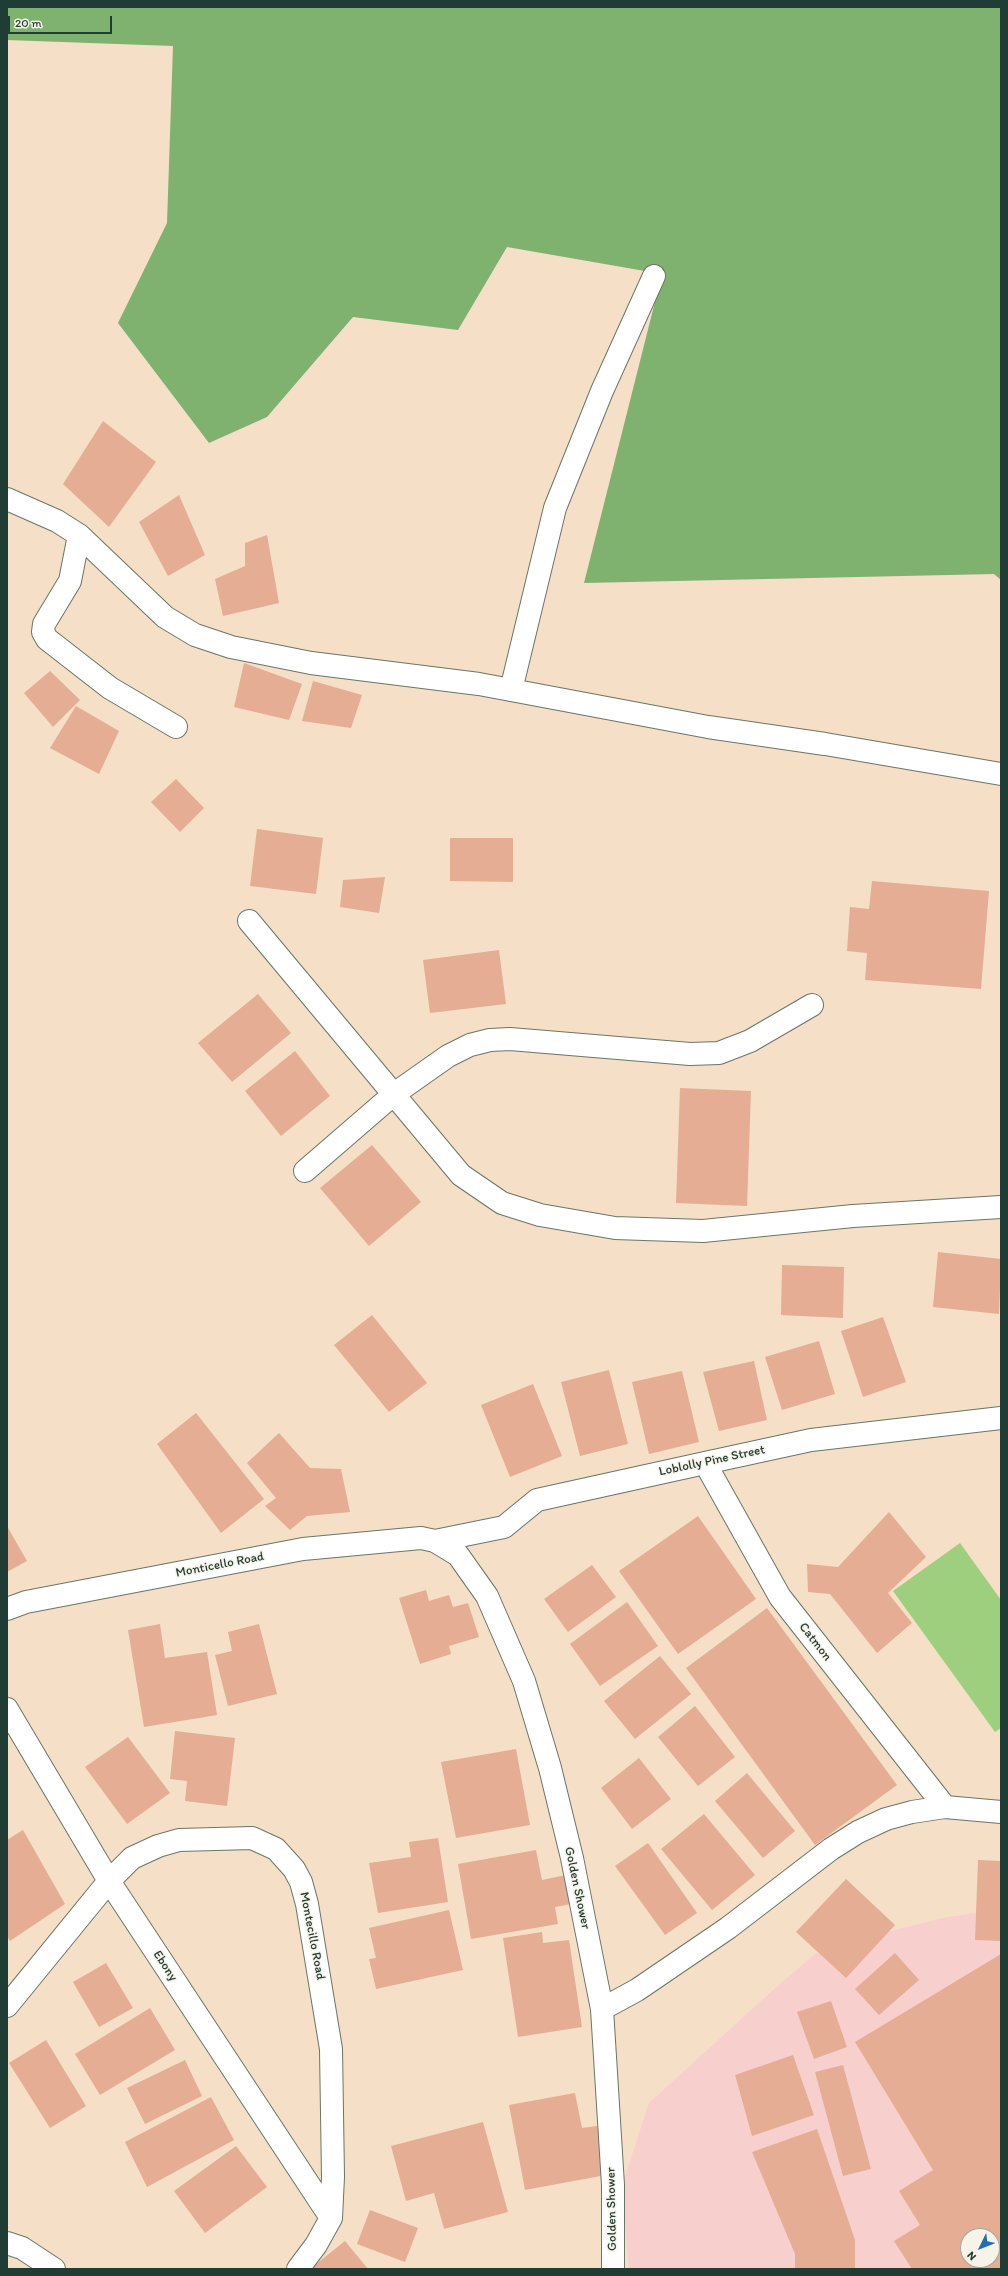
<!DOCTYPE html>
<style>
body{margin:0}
#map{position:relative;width:1008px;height:2276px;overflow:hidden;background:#f5dfc6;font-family:Itim,sans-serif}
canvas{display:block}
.frame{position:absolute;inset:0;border:8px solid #1f3d34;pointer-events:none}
.north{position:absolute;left:960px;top:2228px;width:40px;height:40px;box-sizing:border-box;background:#f7f3e8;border:1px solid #a1aaa0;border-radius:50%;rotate:227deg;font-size:11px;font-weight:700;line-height:16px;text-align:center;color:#1f3d34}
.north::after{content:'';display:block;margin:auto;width:14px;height:18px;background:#1f6fb2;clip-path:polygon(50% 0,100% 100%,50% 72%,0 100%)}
.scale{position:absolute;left:8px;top:16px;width:104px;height:18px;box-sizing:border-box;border:2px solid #1f3d34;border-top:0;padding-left:5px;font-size:12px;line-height:14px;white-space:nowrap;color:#1f3d34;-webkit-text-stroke:3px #f7f3e8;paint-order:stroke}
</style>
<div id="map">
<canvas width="1008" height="2276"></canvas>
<div class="frame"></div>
<div class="north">N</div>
<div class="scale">20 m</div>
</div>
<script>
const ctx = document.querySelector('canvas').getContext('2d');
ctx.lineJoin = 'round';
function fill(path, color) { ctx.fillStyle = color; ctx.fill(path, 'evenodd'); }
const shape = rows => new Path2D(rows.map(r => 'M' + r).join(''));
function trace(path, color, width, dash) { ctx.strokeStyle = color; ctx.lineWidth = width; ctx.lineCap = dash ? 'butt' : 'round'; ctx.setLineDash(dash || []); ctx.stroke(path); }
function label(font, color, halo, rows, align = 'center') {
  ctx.font = font + ' Itim,sans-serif'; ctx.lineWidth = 3; ctx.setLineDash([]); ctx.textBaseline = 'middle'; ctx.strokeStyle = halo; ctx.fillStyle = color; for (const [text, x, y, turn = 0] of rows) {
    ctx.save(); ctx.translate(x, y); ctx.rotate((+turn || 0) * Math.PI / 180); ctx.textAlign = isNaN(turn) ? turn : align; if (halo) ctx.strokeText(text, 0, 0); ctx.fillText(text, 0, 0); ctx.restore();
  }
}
const built = shape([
 [1001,1909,1001,2269,629,2269,622,2186,649,2103,773,1990,815,1954,876,1935,942,1918],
 [968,2236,992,2236,992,2260,968,2260]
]);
const green = shape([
 [960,1543,1001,1600,1001,1728,995,1732,893,1591]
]);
const forest = shape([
 [7,7,1001,7,1001,580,994,574,584,583,662,274,507,247,458,330,353,317,267,417,209,443,118,323,167,223,173,46,7,40]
]);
const building = shape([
 [103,421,156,462,109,527,63,484],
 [179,495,205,555,168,576,139,522],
 [267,535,279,603,223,616,215,579,245,566,245,543],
 [244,663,302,684,289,720,234,707],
 [50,671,80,700,53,727,24,693],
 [313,681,362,695,351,728,302,721],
 [76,706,119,731,99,774,50,748],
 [176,779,204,808,180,832,151,802],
 [257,829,323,838,316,894,250,886],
 [450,838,513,838,513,882,450,881],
 [385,877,379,913,340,907,343,880],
 [872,881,989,891,981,989,865,980,867,953,847,951,850,907,869,909],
 [499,950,506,1004,430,1013,423,960],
 [258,994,291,1033,232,1082,198,1043],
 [295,1051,330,1096,281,1136,245,1091],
 [680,1088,751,1091,747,1206,676,1203],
 [372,1145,421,1202,369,1246,320,1188],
 [938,1252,1001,1259,999,1314,933,1307],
 [782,1265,844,1267,843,1318,781,1315],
 [372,1315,427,1383,389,1412,334,1345],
 [883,1317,906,1382,863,1397,841,1331],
 [819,1341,835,1394,782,1410,765,1357],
 [754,1361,767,1420,719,1431,703,1372],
 [609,1370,628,1444,580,1456,561,1382],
 [682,1371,699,1442,649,1454,632,1382],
 [533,1384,562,1456,510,1477,481,1405],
 [196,1413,264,1499,221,1533,157,1444],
 [279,1433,310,1468,341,1469,350,1512,307,1516,290,1530,265,1506,276,1498,247,1463],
 [889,1512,926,1557,888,1593,912,1623,877,1653,830,1594,808,1592,807,1564,838,1567],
 [698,1516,756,1599,678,1654,619,1571],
 [7,1526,27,1561,7,1572],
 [592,1565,616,1597,568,1632,544,1599],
 [426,1590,429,1601,449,1595,453,1607,468,1603,479,1637,449,1646,451,1654,420,1664,399,1598],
 [627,1602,658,1646,600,1686,570,1644],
 [767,1608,897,1785,815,1845,686,1668],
 [160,1624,165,1658,207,1652,217,1715,144,1727,128,1630],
 [259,1624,277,1694,228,1706,215,1655,232,1651,228,1632],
 [660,1656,691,1694,635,1739,604,1701],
 [695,1706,735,1757,698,1786,658,1737],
 [175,1731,235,1738,227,1806,185,1801,187,1781,170,1779],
 [128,1737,170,1793,127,1824,85,1767],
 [516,1749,530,1825,456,1838,441,1762],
 [639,1758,671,1799,632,1829,601,1788],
 [747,1773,795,1831,763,1858,715,1801],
 [704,1814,755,1875,712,1910,661,1849],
 [23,1830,65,1904,10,1941,7,1936,7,1840],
 [438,1838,448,1902,378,1913,369,1863,411,1857,409,1842],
 [648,1843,697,1913,665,1935,615,1866],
 [536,1850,542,1880,566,1875,571,1904,555,1907,558,1924,471,1939,458,1864],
 [978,1860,1001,1861,1001,1941,975,1940],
 [846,1879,895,1925,846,1978,796,1932],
 [449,1910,463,1970,376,1989,369,1959,376,1958,369,1928],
 [542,1932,543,1943,569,1940,582,2027,518,2037,503,1938],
 [895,1953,919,1980,879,2015,855,1989],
 [1001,1954,1001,2269,912,2269,894,2241,920,2225,899,2191,933,2170,855,2042],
 [968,2236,992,2236,992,2260,968,2260],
 [106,1963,133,2008,99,2027,73,1982],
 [831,2001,847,2047,814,2059,797,2012],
 [150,2008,175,2050,100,2095,75,2054],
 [46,2040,86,2106,50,2128,9,2063],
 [793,2055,814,2115,752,2136,735,2075],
 [185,2060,202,2096,145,2124,127,2088],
 [843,2065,871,2169,843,2176,815,2072],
 [575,2093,582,2128,597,2126,606,2175,525,2190,509,2105],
 [211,2097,234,2140,147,2187,125,2142],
 [483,2122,508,2212,444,2229,434,2193,406,2201,391,2146],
 [817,2129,855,2240,855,2269,795,2269,795,2254,752,2152],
 [236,2146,267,2187,205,2233,174,2191],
 [370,2210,418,2228,405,2262,357,2244],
 [345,2241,368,2269,310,2269]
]);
const minor = shape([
 [7,499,57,521,79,535,165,617,195,635,231,647,311,663,479,684,708,727,825,744,1001,774],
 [79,535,70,581,44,624,43,632,47,639,110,688,176,727],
 [511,690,555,508,602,391,654,276],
 [249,921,461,1175,502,1203,540,1215,615,1228,703,1231,853,1216,1001,1207],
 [305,1171,394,1094,448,1056,470,1045,490,1040,510,1039,690,1054,719,1053,750,1041,812,1005],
 [705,1463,780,1597,945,1807],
 [435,1541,504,1527,537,1500,705,1463,811,1440,1001,1418],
 [7,1709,109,1881,331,2218],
 [7,2006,109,1881,132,1858,158,1846,179,1840,252,1838,276,1849,294,1869,301,1882,307,1904,331,2049,333,2177,331,2218,316,2245,298,2269],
 [602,2009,637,1990,728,1928,831,1849,858,1832,886,1819,912,1812,945,1807,1001,1812],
 [7,2243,22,2248,54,2269]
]);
const major = shape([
 [7,1609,26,1602,303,1549,421,1538,435,1541,458,1555,487,1596,524,1681,550,1768,572,1858,602,2009,613,2185,613,2269]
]);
const streetNames = [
 ["Loblolly Pine Street",712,1461,-12],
 ["Monticello Road",220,1565,-11],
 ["Catmon",815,1642,52],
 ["Golden Shower",577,1888,78],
 ["Montecillo Road",312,1936,79],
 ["Ebony",165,1966,57],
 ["Golden Shower",612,2209,-91]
];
fill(built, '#f7d0cd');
fill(green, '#9ecf7f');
fill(forest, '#7eb26e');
fill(building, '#e5ad93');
trace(minor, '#6a7667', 24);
trace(major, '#6a7667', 24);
trace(minor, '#fff', 22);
trace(major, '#fff', 22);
label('13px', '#1f3d34', '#f7f3e8', streetNames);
</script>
